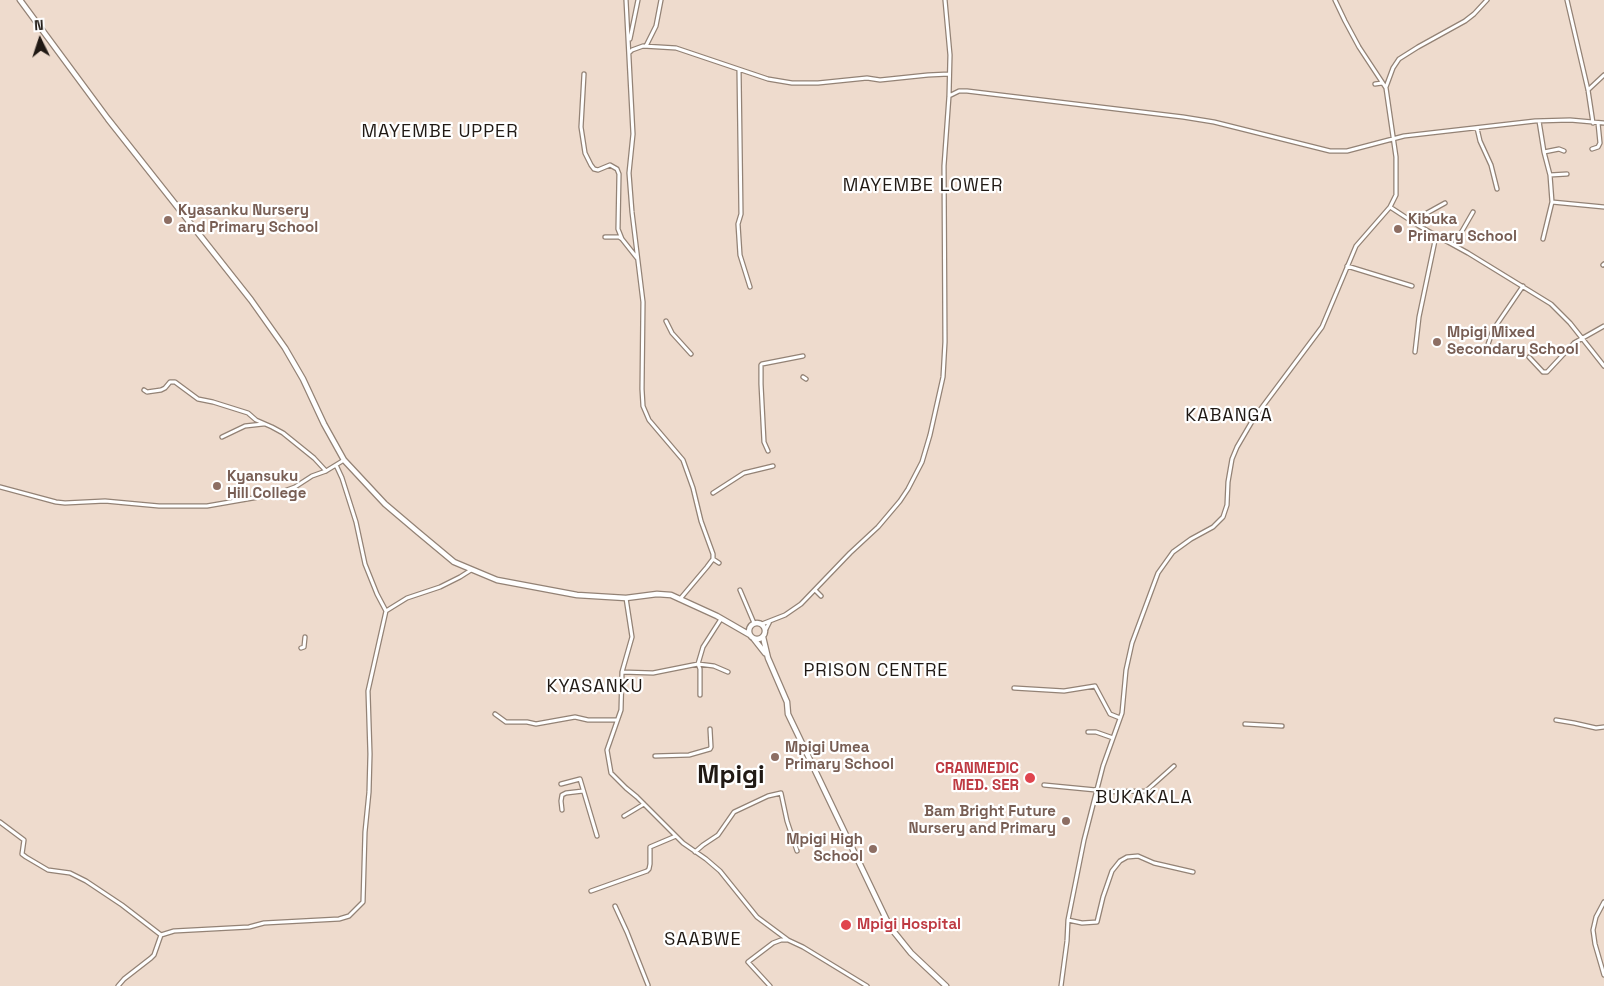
<!DOCTYPE html>
<style>
body{margin:0}
#map{position:relative;width:1604px;height:986px;overflow:hidden;background:#eedbcd;font-family:"Space Grotesk",sans-serif}
canvas{display:block}
.north{position:absolute;left:15px;top:15px;width:50px;height:50px;-webkit-text-stroke:4px #fff;paint-order:stroke;rotate:356deg;font-size:14px;font-weight:700;line-height:20px;text-align:center;color:#201914}
.north::after{content:'';display:block;margin:auto;width:18px;height:22px;background:#201914;clip-path:polygon(50% 0,100% 100%,50% 72%,0 100%)}
</style>
<div id="map">
<canvas width="1604" height="986"></canvas>
<div class="north">N</div>
</div>
<script>
const ctx = document.querySelector('canvas').getContext('2d');
ctx.lineJoin = 'round';
const shape = rows => new Path2D(rows.map(r => 'M' + r).join(''));
function trace(path, color, width, dash) { ctx.strokeStyle = color; ctx.lineWidth = width; ctx.lineCap = dash ? 'butt' : 'round'; ctx.setLineDash(dash || []); ctx.stroke(path); }
function label(font, color, halo, rows, align = 'center') {
  ctx.font = font + ' "Space Grotesk",sans-serif'; ctx.lineWidth = 4.5; ctx.setLineDash([]); ctx.textBaseline = 'middle'; ctx.strokeStyle = halo; ctx.fillStyle = color; for (const [text, x, y, turn = 0] of rows) {
    ctx.save(); ctx.translate(x, y); ctx.rotate((+turn || 0) * Math.PI / 180); ctx.textAlign = isNaN(turn) ? turn : align; if (halo) ctx.strokeText(text, 0, 0); ctx.fillText(text, 0, 0); ctx.restore();
  }
}
const street = shape([
 [626,0,633,134,629,173,632,212,643,302,642,389,643,406,649,420,683,460,693,488,701,521,713,554,713,559,707,567,680,599],
 [1567,0,1588,90,1593,123],
 [630,39,638,0],
 [646,46,656,26,661,0],
 [629,53,632,50,643,46,676,48,768,79,792,83,818,83,867,78,880,80,928,75,949,74],
 [739,70,741,214,738,224,740,255,750,287],
 [584,74,581,127,585,153,591,165,594,169,598,170,610,165,617,169,619,174,618,229,622,239],
 [1375,84,1382,83],
 [1386,87,1393,68,1399,59,1418,47,1465,21,1474,14,1487,0],
 [1588,90,1604,75],
 [949,96,959,91,967,91,1183,117,1214,122,1330,151,1347,151,1404,136,1535,121,1570,120,1604,123],
 [1539,121,1544,152,1550,175,1552,202,1543,239],
 [1477,128,1480,141,1491,165,1497,189],
 [1592,149,1598,147,1600,143,1598,123],
 [1544,152,1559,149,1564,151],
 [1550,175,1567,174],
 [1552,202,1604,207],
 [1390,207,1419,226,1468,253,1551,304,1570,323,1604,366],
 [1414,223,1427,213,1445,203],
 [605,237,619,237,622,239,637,258],
 [1454,245,1473,212],
 [1603,265,1604,264],
 [1347,266,1412,286],
 [666,321,672,333,691,354],
 [1415,352,1419,317,1436,236],
 [1485,353,1493,330,1523,286],
 [1529,357,1543,372,1547,372,1574,343,1604,326],
 [803,377,806,379],
 [144,390,147,392,161,390,165,388,170,382,175,382,198,399,213,402,248,413,256,420,272,427,283,433,314,458,326,471],
 [222,437,245,426,263,424],
 [768,451,764,442,761,384,761,365,762,364,803,356],
 [336,465,342,478,356,522,365,564,377,594,386,611],
 [0,487,56,502,65,503,105,501,159,506,207,506,276,494,295,487,312,476,326,471,344,460],
 [713,493,744,473,773,466],
 [713,559,719,563],
 [740,590,754,623],
 [815,590,821,596],
 [626,598,632,637,622,672,621,710,607,750,611,773,626,788,637,797,683,843,706,859,720,871,757,917,788,940,803,947,867,986],
 [762,624,785,615,801,604,850,553,878,527,900,501,908,489,922,462,930,435,943,377,945,342,944,166,949,96,950,55,945,0],
 [766,629,770,621],
 [301,648,304,647,305,637],
 [622,672,653,673,698,664,714,666,728,672],
 [1014,688,1064,691,1095,686,1110,714,1120,718],
 [700,695,700,669,698,664,703,647,721,619],
 [495,714,506,722,527,722,536,724,575,717,588,720,617,720],
 [1556,720,1574,723,1596,728,1604,727],
 [1245,724,1282,726],
 [1088,732,1096,732,1113,738],
 [655,756,689,755,710,749,711,747,710,729],
 [561,784,580,779,597,836],
 [1044,785,1096,790,1099,792,1146,791,1174,766],
 [562,810,561,801,562,795,566,793,583,791],
 [624,816,644,804],
 [0,822,24,840,22,854,26,857,48,870,70,873,86,881,122,905,161,935],
 [695,852,703,845,718,835,734,812,768,796,781,793,787,821,797,851],
 [591,891,647,871,649,869,650,864,650,847,676,836],
 [1604,902,1596,917,1593,930,1595,944,1604,975],
 [615,906,627,932,648,985],
 [1068,920,1082,923,1097,922,1103,897,1112,871,1120,861,1127,857,1138,856,1154,863,1193,872],
 [118,986,124,979,151,958,154,955,161,935,174,931,249,927,264,923,339,919,349,916,363,902,365,832,369,792,370,754,368,691,386,611,407,598,440,587,460,577,471,570],
 [770,986,748,962,773,943,781,940,788,940],
 [1061,986,1067,941,1068,920,1084,840,1103,766,1122,713,1126,670,1132,643,1158,573,1173,552,1191,539,1213,527,1223,517,1227,505,1228,482,1232,459,1237,447,1254,418,1322,327,1356,246,1390,207,1396,195,1396,157,1386,88,1359,47,1345,21,1335,0]
]);
const secondary = shape([
 [20,0,108,119,251,300,285,348,303,379,324,424,344,460,385,504,418,532,454,562,497,580,577,595,626,598,657,594,671,595,717,616,750,635],
 '749 631a8 8 0 1 1 16 0a8 8 0 1 1-16 0Z',
 [763,637,768,658,787,702,788,714,890,927,911,953,946,986],
 [754,639,765,653]
]);
const markers = [
 [168,220,5,"#8d6e63"],
 [1398,229,5,"#8d6e63"],
 [1437,342,5,"#8d6e63"],
 [217,486,5,"#8d6e63"],
 [775,757,5,"#8d6e63"],
 [1030,778,6,"#e0444e"],
 [1066,821,5,"#8d6e63"],
 [873,849,5,"#8d6e63"],
 [846,925,6,"#e0444e"]
];
const educationNames = [
 ["Kyasanku Nursery",178,211],
 ["and Primary School",178,228],
 ["Kibuka",1408,220],
 ["Primary School",1408,237],
 ["Mpigi Mixed",1447,333],
 ["Secondary School",1447,350],
 ["Kyansuku",227,477],
 ["Hill College",227,494],
 ["Mpigi Umea",785,748],
 ["Primary School",785,765],
 ["Bam Bright Future",1056,812,"right"],
 ["Nursery and Primary",1056,829,"right"],
 ["Mpigi High",863,840,"right"],
 ["School",863,857,"right"]
];
const healthNames = [
 ["CRANMEDIC",1019,769],
 ["MED. SER",1019,786],
 ["Mpigi Hospital",857,925,"left"]
];
const quarterNames = [
 ["MAYEMBE UPPER",440,132],
 ["MAYEMBE LOWER",923,186],
 ["KABANGA",1229,416],
 ["PRISON CENTRE",876,671],
 ["KYASANKU",595,687],
 ["BUKAKALA",1144,798],
 ["SAABWE",703,940]
];
const townNames = [
 ["Mpigi",731,776]
];
trace(street, '#938275', 5.5);
trace(secondary, '#938275', 7);
trace(street, '#fff', 3);
trace(secondary, '#fff', 4.5);
for (const [x, y, r, color] of markers) { const dot = new Path2D(); dot.arc(x, y, r, 0, 2 * Math.PI); ctx.fillStyle = color; ctx.fill(dot); trace(dot, '#fff', 2); }
label('bold 15px', '#785e54', '#fff', educationNames, 'left');
label('bold 15px', '#be3a42', '#fff', healthNames, 'right');
ctx.letterSpacing = '1px';
label('18px', '#201914', '#fff', quarterNames);
ctx.letterSpacing = '0px';
label('bold 25px', '#201914', '#fff', townNames);
</script>
